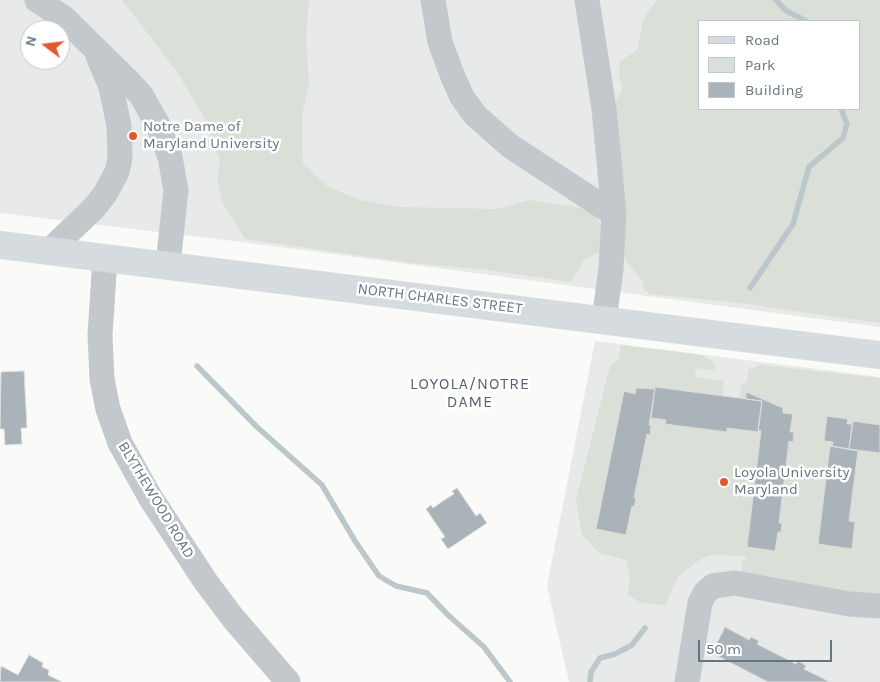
<!DOCTYPE html>
<style>
body{margin:0}
#map{position:relative;width:880px;height:682px;overflow:hidden;background:#fafaf8;font-family:Karla,sans-serif}
canvas{display:block}
.legend{position:absolute;left:698px;top:20px;width:162px;height:90px;box-sizing:border-box;background:#fff;border:1px solid #c1c8cd;margin:0;padding:6px 9px;list-style:none;font-size:15px;color:#657683}
.legend li{display:flex;align-items:center;gap:10px;height:25px}
.legend b{width:25px;border:1px solid #c1c8cd}
.north{position:absolute;left:20px;top:20px;width:50px;height:50px;box-sizing:border-box;background:#fff;border:1px solid #c1c8cd;border-radius:50%;rotate:285deg;font-size:14px;font-weight:700;line-height:20px;text-align:center;color:#657683}
.north::after{content:'';display:block;margin:auto;width:18px;height:22px;background:#e4572e;clip-path:polygon(50% 0,100% 100%,50% 72%,0 100%)}
.scale{position:absolute;left:698px;top:640px;width:134px;height:22px;box-sizing:border-box;border:2px solid #657683;border-top:0;padding-left:6px;font-size:15px;line-height:18px;white-space:nowrap;color:#657683;-webkit-text-stroke:4px #fff;paint-order:stroke}
</style>
<div id="map">
<canvas width="880" height="682"></canvas>
<ul class="legend">
<li><b style="height:6px;background:#d6dbdf"></b>Road</li>
<li><b style="height:14px;background:#dadfd7"></b>Park</li>
<li><b style="height:14px;background:#aab3b9"></b>Building</li>
</ul>
<div class="north">N</div>
<div class="scale">50 m</div>
</div>
<script>
const ctx = document.querySelector('canvas').getContext('2d');
ctx.lineJoin = 'round';
function fill(path, color) { ctx.fillStyle = color; ctx.fill(path, 'evenodd'); }
const shape = rows => new Path2D(rows.map(r => 'M' + r).join(''));
function trace(path, color, width, dash) { ctx.strokeStyle = color; ctx.lineWidth = width; ctx.lineCap = dash ? 'butt' : 'round'; ctx.setLineDash(dash || []); ctx.stroke(path); }
function label(font, color, halo, rows, align = 'center') {
  ctx.font = font + ' Karla,sans-serif'; ctx.lineWidth = 5; ctx.setLineDash([]); ctx.textBaseline = 'middle'; ctx.strokeStyle = halo; ctx.fillStyle = color; for (const [text, x, y, turn = 0] of rows) {
    ctx.save(); ctx.translate(x, y); ctx.rotate((+turn || 0) * Math.PI / 180); ctx.textAlign = isNaN(turn) ? turn : align; if (halo) ctx.strokeText(text, 0, 0); ctx.fillText(text, 0, 0); ctx.restore();
  }
}
const built = shape([
 [0,0,880,0,880,327,250,243,0,213],
 [699,21,859,21,859,109,699,109],
 [30,30,60,30,60,60,30,60],
 [595,341,880,377,880,682,569,682,547,586]
]);
const green = shape([
 [122,0,309,0,306,38,309,84,302,115,303,164,327,186,359,200,400,207,497,209,528,200,582,208,590,211,600,223,603,233,600,251,582,262,578,272,570,282,479,269,412,263,245,239,222,202,217,178,220,161,205,119,179,75],
 [657,0,880,0,880,323,740,303,650,294,644,290,643,281,625,260,624,216,613,122,617,99,623,88,619,75,620,62,637,50,644,18],
 [699,21,859,21,859,109,699,109],
 [621,345,702,355,713,362,715,371,696,368,695,377,724,381,722,396,739,398,742,383,747,383,748,370,760,365,880,378,880,599,741,574,742,561,746,561,745,556,718,555,708,556,699,560,678,577,665,605,641,603,628,594,630,576,626,560,599,553,582,534,576,500,610,366,619,359]
]);
const stream = shape([
 [776,0,785,10,806,21],
 [750,288,793,224,809,167,843,138,847,124,841,109],
 [197,366,257,427,322,485,355,541,379,576,396,586,427,593,448,615,484,647,510,682],
 [590,682,591,672,600,658,615,654,632,645,645,628]
]);
const building = shape([
 [24,371,27,428,21,428,22,444,5,445,4,429,0,429,1,372,24,371],
 [655,387,762,401,758,432,727,428,727,432,665,424,666,420,651,418,655,387],
 [636,388,655,389,649,425,651,426,650,435,647,434,634,498,636,498,635,503,634,507,632,506,626,535,596,529,624,391,635,394,636,388],
 [746,392,783,408,783,413,793,414,790,432,794,432,793,442,789,441,779,523,782,523,781,532,778,532,775,551,747,547,761,431,758,430,762,401,746,399,746,392],
 [827,416,848,419,847,424,852,424,849,449,832,446,833,442,824,441,827,416],
 [853,421,880,425,880,453,849,449,853,421],
 [830,446,858,451,849,521,855,522,852,549,818,544,830,446],
 [457,488,476,516,480,513,487,523,448,549,441,539,445,537,426,509,431,505,433,508,446,499,454,494,452,491,457,488],
 [725,627,749,640,751,637,759,641,757,644,796,664,798,661,802,663,806,666,804,669,830,682,768,682,712,653,725,627],
 [29,655,43,663,42,667,49,670,48,675,62,682,0,682,1,666,18,675,29,655]
]);
const minor = shape([
 [37,0,64,18,129,82,141,95,158,125,170,157,176,190,168,265],
 [433,0,440,42,453,77,462,97,475,115,510,146,614,214],
 [587,0,604,109,614,214,611,269,604,320],
 [49,251,94,208,105,194,117,172,120,158,119,126,111,87,98,56],
 [105,258,100,335,102,379,108,409,120,443,150,497,206,582,233,618,288,682],
 [687,682,700,603,705,593,713,586,735,583,849,604,880,606]
]);
const major = shape([
 [0,245,880,355]
]);
const markers = [
 [133,136,5,"#e4572e"],
 [724,482,5,"#e4572e"]
];
const poiNames = [
 ["Notre Dame of",143,127],
 ["Maryland University",143,144],
 ["Loyola University",734,473],
 ["Maryland",734,490]
];
const streetNames = [
 ["NORTH CHARLES STREET",440,299,7],
 ["BLYTHEWOOD ROAD",156,500,59]
];
const neighbourhoodNames = [
 ["LOYOLA/NOTRE",470,384],
 ["DAME",470,402]
];
fill(built, '#e8e9e9');
fill(green, '#dadfd7');
trace(stream, '#bbc7cb', 5.5);
fill(building, '#aab3b9');
trace(building, '#dcdcda', 1);
trace(minor, '#c3c8cc', 25);
trace(major, '#d6dbdf', 28);
for (const [x, y, r, color] of markers) { const dot = new Path2D(); dot.arc(x, y, r, 0, 2 * Math.PI); ctx.fillStyle = color; ctx.fill(dot); trace(dot, '#fff', 2); }
label('15px', '#657683', '#fff', poiNames, 'left');
label('15px', '#657683', '#fff', streetNames);
ctx.letterSpacing = '1px';
label('16px', '#57646e', '#fff', neighbourhoodNames);
ctx.letterSpacing = '0px';
</script>
